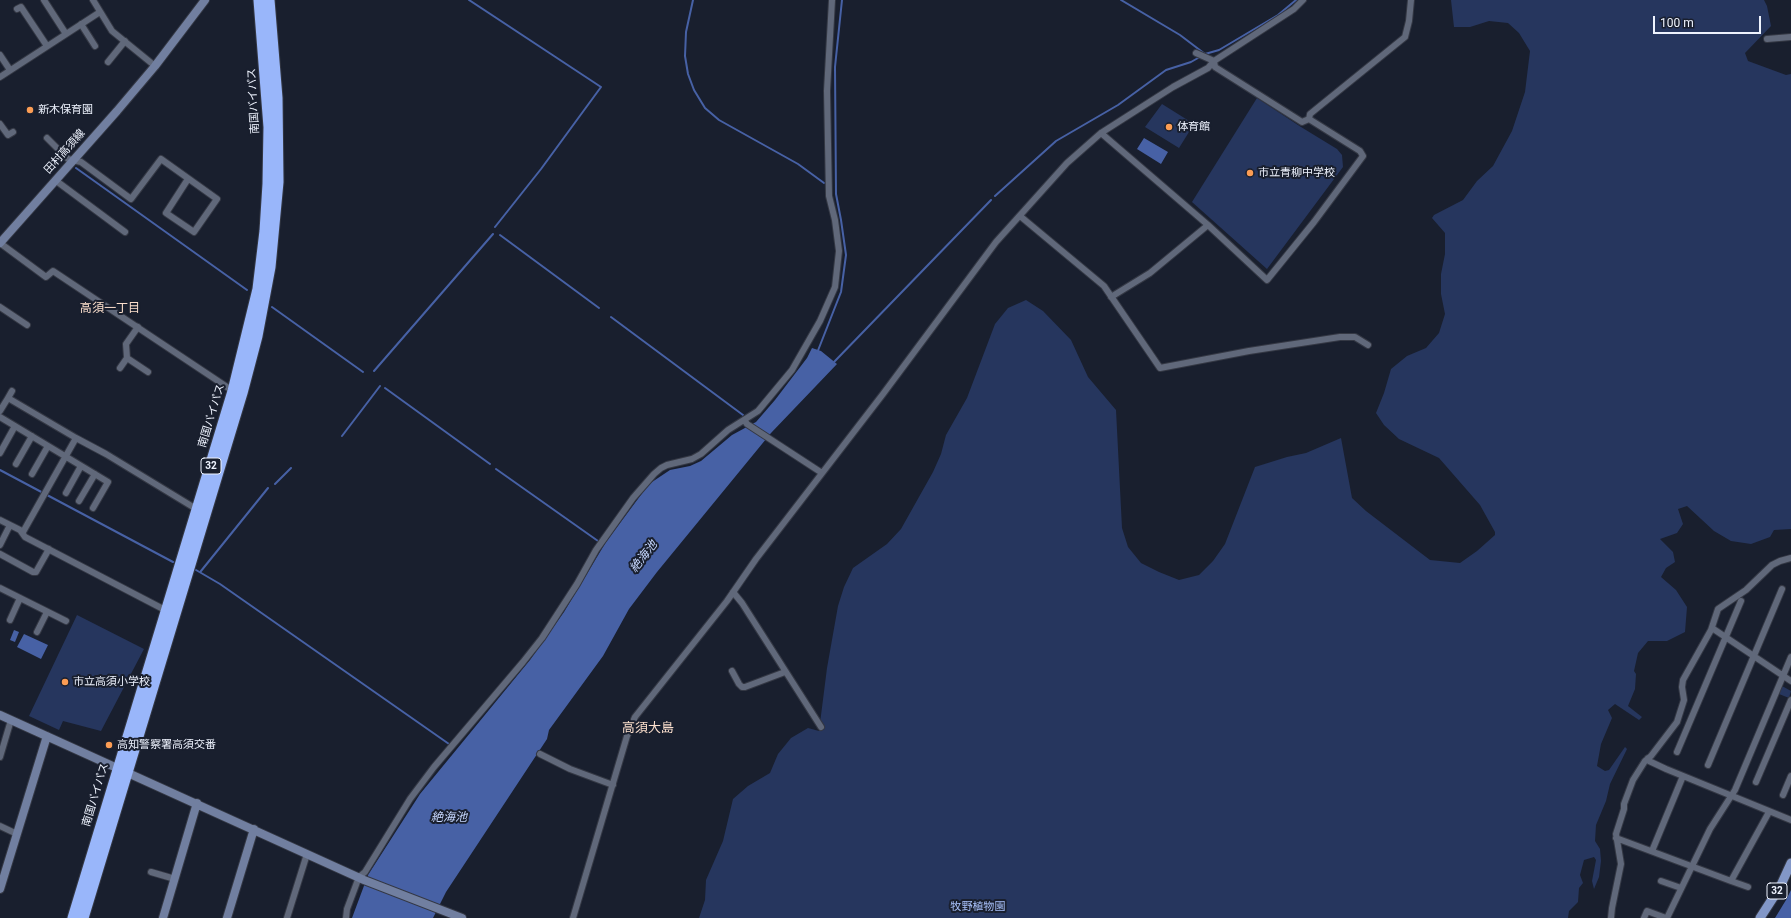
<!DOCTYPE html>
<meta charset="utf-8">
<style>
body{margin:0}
#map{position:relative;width:1791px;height:918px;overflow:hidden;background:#191f2e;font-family:Roboto,sans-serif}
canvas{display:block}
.scale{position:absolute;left:1653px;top:16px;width:108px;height:18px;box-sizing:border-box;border:2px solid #eef3fe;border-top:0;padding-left:5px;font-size:12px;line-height:14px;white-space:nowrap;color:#eef3fe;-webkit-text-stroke:3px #191f2e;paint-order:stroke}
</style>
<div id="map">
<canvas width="1791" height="918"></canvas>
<div class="scale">100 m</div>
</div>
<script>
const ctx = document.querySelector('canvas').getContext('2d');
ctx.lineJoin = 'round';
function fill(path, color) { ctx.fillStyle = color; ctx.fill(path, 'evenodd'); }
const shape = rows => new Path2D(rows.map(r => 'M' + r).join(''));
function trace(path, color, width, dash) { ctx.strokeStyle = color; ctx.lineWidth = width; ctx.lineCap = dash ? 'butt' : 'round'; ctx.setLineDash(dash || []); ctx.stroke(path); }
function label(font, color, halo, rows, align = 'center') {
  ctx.font = font + ' Roboto,"Noto Sans JP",sans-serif'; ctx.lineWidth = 4; ctx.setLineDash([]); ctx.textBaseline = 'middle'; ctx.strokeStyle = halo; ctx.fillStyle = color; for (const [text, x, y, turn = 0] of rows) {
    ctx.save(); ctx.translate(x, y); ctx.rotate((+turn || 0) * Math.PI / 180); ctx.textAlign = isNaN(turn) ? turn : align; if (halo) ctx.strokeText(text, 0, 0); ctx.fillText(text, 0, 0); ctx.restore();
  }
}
const green = shape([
 [1451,0,1764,0,1767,6,1771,26,1745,53,1748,61,1786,75,1791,74,1791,529,1774,530,1770,537,1751,544,1731,541,1714,531,1687,506,1678,509,1683,524,1677,533,1660,539,1673,552,1675,562,1666,568,1661,577,1676,590,1687,607,1685,632,1667,641,1648,641,1638,653,1634,671,1636,674,1635,689,1628,706,1642,717,1639,720,1615,704,1608,710,1612,718,1601,744,1597,766,1605,771,1609,770,1625,747,1627,749,1610,784,1606,801,1596,825,1595,841,1600,849,1601,861,1599,877,1594,889,1592,881,1596,860,1594,857,1584,860,1580,875,1583,883,1579,888,1578,902,1569,911,1568,918,699,918,705,900,706,880,723,841,733,799,748,786,770,773,778,754,791,738,808,728,819,731,827,668,838,606,844,587,853,568,887,544,901,529,933,472,941,454,946,435,967,398,995,324,1008,308,1026,300,1043,311,1071,340,1088,377,1116,410,1122,528,1128,547,1141,563,1159,572,1179,580,1199,575,1213,561,1225,544,1255,467,1287,457,1306,453,1341,438,1352,498,1366,511,1430,560,1460,563,1477,551,1495,535,1495,532,1480,505,1439,458,1399,439,1384,425,1376,413,1384,393,1391,369,1407,356,1426,348,1439,333,1445,314,1441,294,1441,274,1445,254,1445,233,1432,218,1434,215,1463,200,1477,181,1493,166,1512,131,1525,92,1530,51,1519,33,1508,23,1489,21,1470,27,1454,27],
 [1257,98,1301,127,1337,149,1342,155,1343,167,1267,269,1192,202],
 [1162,104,1194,124,1179,148,1145,127],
 [77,615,144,649,101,731,63,721,59,730,29,716],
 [1782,686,1791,691,1789,698,1779,694]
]);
const water = shape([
 [1144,138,1168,152,1161,164,1137,149],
 [812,348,821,351,837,364,771,433,657,572,629,609,603,656,549,730,547,739,446,892,433,918,352,918,368,875,420,794,530,660,564,612,606,542,649,484,670,470,690,466,701,461,732,435,756,422,775,400,807,358],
 [14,630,19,632,15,642,10,640],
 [24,634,48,645,41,659,17,647],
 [1791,890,1791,918,1775,918,1786,900]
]);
const stream = shape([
 [469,0,601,87,541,169,495,227],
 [693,0,686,32,685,56,688,74,694,90,705,108,719,120,798,164,824,183],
 [1121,0,1180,35,1205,54],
 [76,168,247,290],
 [995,196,1056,141,1118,105,1166,70,1191,62,1205,54,1219,50,1278,15,1296,0],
 [500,235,599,308],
 [272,307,363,372],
 [611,317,743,415],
 [817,353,841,292,846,255,841,220,836,194,835,67,842,0],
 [834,362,991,200],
 [374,371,493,234],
 [385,388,490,464],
 [342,436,380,386],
 [496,469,598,541],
 [0,470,173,562],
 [275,484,291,468],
 [196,570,220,584,449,744],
 [201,571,268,488]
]);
const street = shape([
 [44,0,66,34],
 [93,0,112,31,155,66],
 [17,9,21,7,47,46],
 [81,24,95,46],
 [1767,39,1791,37],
 [1196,53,1214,61,1215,67,1302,122,1309,119,1310,114,1405,37,1409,21,1411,0],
 [0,55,10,70],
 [108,62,125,41],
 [0,77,100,12],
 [0,124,8,135,13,132],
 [1101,133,1208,225,1267,280,1314,222,1363,156,1360,151,1309,119],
 [47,138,68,159,81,162,131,199,161,159,217,199,194,232,166,213,188,179],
 [55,180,125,232],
 [1020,216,1104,286,1160,368,1249,351,1340,337,1355,337,1368,345],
 [0,243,46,277,53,271,233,391],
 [1111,297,1150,273,1208,225],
 [0,307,27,325],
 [138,327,126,344,127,358,148,372],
 [120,368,127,358],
 [8,398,12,391],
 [0,411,8,398,76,438,106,454,198,510],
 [0,417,108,482,93,508],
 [745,421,747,424,822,473],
 [0,453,15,426],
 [16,464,32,436],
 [32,474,48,446],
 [66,493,81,466],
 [79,501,95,474],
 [0,520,20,530,25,537,167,611],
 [23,532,76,438],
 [0,545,10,525],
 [0,554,33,572,36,572,49,549],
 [0,588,66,621],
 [733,592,742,603,821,727],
 [10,620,20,598],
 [1712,628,1791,681],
 [37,632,47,612],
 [732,671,739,684,742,687,745,687,785,672],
 [1677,752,1741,601],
 [540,754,570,769,613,785],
 [0,757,11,720],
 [1648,758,1649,761,1666,769,1791,820],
 [1708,765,1782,589],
 [1756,782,1791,700],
 [1783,795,1791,776],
 [0,826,17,834],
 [1616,838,1731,881,1769,812],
 [1652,851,1683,776],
 [151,872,175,879],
 [1661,881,1681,888],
 [1731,881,1748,887],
 [287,918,307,854],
 [346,918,347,909,359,877,365,872,410,799,434,767,523,662,542,638,577,584,596,550,633,498,654,474,661,468,667,465,692,459,701,454,728,430,758,411,792,370,820,321,835,287,839,251,835,220,829,196,827,91,832,0],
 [573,918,627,736,635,717,727,601,756,559,883,394,996,242,1067,163,1101,133,1173,87,1208,68,1214,61,1294,9,1303,0],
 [1611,918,1612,908,1621,864,1616,834,1624,809,1624,804,1633,780,1645,761,1651,756,1677,722,1684,700,1682,687,1683,680,1711,630,1718,609,1746,590,1772,565,1780,561,1791,558],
 [1644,918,1647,911,1666,918],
 [1667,918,1710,829,1735,790,1791,657]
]);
const secondary = shape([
 [0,243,117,111,155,66,205,0],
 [0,715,364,880,462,918],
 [0,889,47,736],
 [163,918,197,803],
 [227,918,254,829]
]);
const primary = shape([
 [1760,918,1780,887,1791,863]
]);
const highway = shape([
 [73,918,233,391,258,289,265,231,268,184,269,127,259,0],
 [83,918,242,393,257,336,270,267,278,182,277,98,269,0]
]);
const markers = [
 [30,110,4,"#fc9d54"],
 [1169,127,4,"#fc9d54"],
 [1250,173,4,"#fc9d54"],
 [65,682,4,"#fc9d54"],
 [109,745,4,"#fc9d54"]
];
const shields = [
 [211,466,20],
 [1777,891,20]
];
const shieldNames = [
 ["32",211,466],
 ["32",1777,891]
];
const streetNames = [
 ["南国バイパス",254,101,-93],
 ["田村高須線",65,152,-48],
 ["南国バイパス",212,416,-73],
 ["南国バイパス",96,795,-73]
];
const poiNames = [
 ["新木保育園",38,110],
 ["体育館",1177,127],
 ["市立青柳中学校",1258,173],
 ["市立高須小学校",73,682],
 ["高知警察署高須交番",117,745]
];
const parkNames = [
 ["牧野植物園",978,907]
];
const neighbourhoodNames = [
 ["高須一丁目",110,309]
];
const waterNames = [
 ["絶海池",644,557,-52],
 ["絶海池",449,818]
];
const quarterNames = [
 ["高須大島",648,729]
];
fill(green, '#26365e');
fill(water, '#4761a5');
trace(stream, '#4761a5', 2);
trace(street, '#343844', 8);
trace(secondary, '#343844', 10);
trace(primary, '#343844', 11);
trace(highway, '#343844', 13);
trace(street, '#60687a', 6);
trace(secondary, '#717fa0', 8);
trace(primary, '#8297c7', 9);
trace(highway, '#99b6fa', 11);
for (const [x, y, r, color] of markers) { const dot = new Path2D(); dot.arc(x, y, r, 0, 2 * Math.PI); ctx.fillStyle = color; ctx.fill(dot); trace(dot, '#191f2e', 1.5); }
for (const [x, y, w] of shields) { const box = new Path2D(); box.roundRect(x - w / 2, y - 8, w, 16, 3); ctx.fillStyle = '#191f2e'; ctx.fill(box); trace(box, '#eef3fe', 1); }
label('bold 10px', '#eef3fe', null, shieldNames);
label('11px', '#eef3fe', '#191f2e', streetNames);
label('11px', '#eef3fe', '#191f2e', poiNames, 'left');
label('11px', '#a8c1fa', '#191f2e', parkNames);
label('12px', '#fadecc', '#191f2e', neighbourhoodNames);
label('italic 12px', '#c6d7fe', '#191f2e', waterNames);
label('13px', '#fadecc', '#191f2e', quarterNames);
</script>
